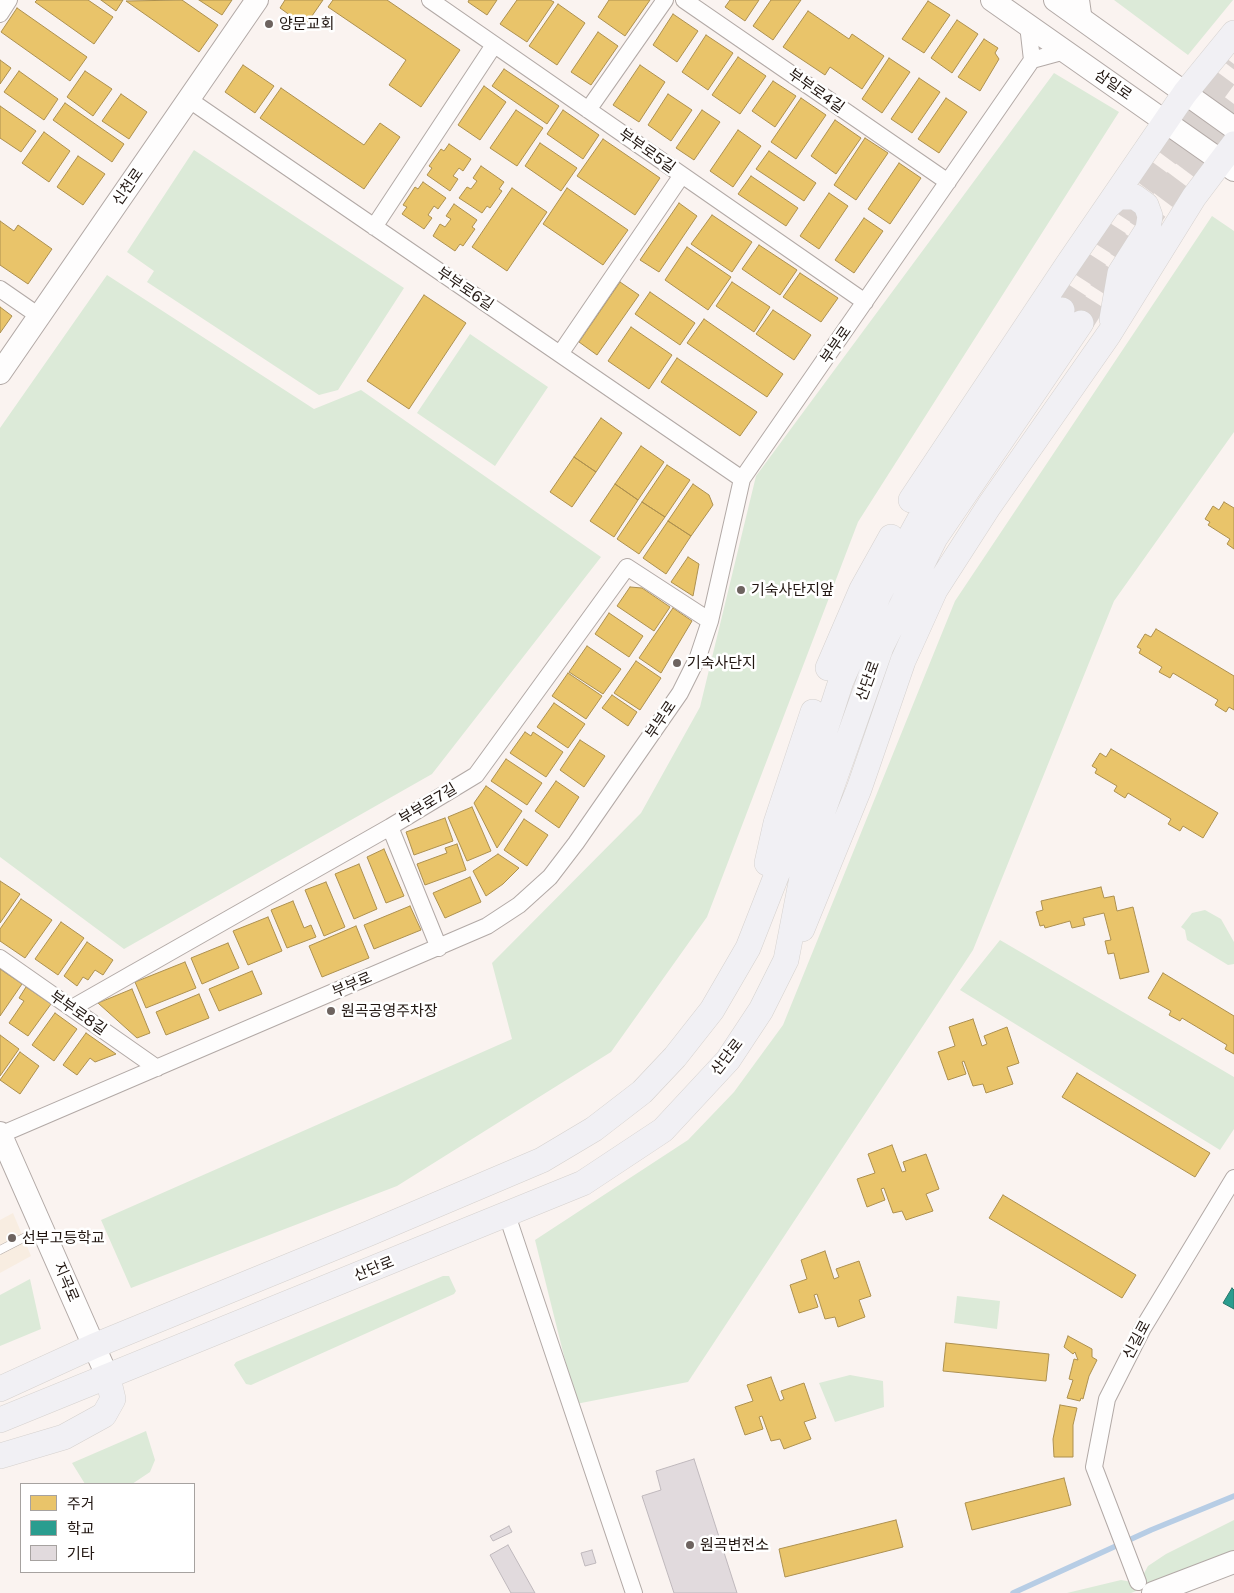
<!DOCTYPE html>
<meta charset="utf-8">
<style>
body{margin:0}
#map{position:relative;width:1234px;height:1593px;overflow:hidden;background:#faf3f0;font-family:"Public Sans","Noto Sans KR",sans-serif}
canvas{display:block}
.legend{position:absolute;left:20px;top:1483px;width:175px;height:90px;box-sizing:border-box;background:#fff;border:1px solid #a6a2a0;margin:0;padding:6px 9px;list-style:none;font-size:15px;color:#211611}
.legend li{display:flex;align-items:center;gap:10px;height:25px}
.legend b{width:25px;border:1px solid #a6a2a0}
</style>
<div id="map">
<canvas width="1234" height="1593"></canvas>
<ul class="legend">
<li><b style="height:14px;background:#e9c46a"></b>주거</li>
<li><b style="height:14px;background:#2a9d8f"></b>학교</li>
<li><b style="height:14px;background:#e1dadd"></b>기타</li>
</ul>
</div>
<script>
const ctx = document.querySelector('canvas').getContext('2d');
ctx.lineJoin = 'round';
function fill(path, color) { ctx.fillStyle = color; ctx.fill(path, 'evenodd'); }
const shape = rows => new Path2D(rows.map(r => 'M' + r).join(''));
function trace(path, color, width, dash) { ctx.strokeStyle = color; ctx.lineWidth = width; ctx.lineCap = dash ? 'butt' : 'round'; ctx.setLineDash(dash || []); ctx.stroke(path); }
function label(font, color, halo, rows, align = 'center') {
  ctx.font = font + ' "Public Sans","Noto Sans KR",sans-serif'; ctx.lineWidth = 5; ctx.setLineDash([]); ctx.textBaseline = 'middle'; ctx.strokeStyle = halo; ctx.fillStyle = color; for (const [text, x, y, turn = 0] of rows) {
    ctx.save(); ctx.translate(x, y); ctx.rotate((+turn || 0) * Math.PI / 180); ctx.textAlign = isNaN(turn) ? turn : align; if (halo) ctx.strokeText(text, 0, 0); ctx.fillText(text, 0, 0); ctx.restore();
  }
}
const education = shape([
 [13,1213,31,1256,0,1273,0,1220]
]);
const green = shape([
 [1114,0,1233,0,1188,55],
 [1054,73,1119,112,858,522,707,917,611,1052,397,1186,131,1288,101,1220,512,1039,492,963,641,813,700,707,756,476],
 [194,150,404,288,338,390,319,395,147,282,154,271,127,252],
 [1212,216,1234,231,1234,432,1114,601,973,950,688,1382,576,1404,535,1240,688,1140,734,1092,783,1025,955,601],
 [107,275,314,409,361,390,601,557,432,774,124,949,0,857,0,428],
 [470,334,548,387,495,466,417,413],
 [1205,910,1221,919,1234,942,1234,964,1228,965,1187,940,1185,930,1181,927,1192,913],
 [1000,940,1234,1077,1234,1129,1220,1150,960,990],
 [443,1276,449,1276,456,1291,454,1294,251,1385,246,1384,234,1365,236,1362],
 [30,1279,41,1329,0,1346,0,1295],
 [957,1296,1000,1301,997,1329,954,1323],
 [850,1375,883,1381,884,1407,835,1422,819,1383],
 [146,1431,155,1460,150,1472,132,1484,85,1484,72,1463],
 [1234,1520,1234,1553,1131,1593,1067,1593,1121,1580,1132,1582,1142,1577,1148,1566,1166,1554]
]);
const homes = shape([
 [37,0,88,0,113,17,94,44,35,2,37,0],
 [101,0,123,0,116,11,101,0],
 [182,0,218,25,199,52,126,1,182,0],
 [199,0,232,0,222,15,199,0],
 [285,0,323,0,305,26,280,8,285,0],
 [333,0,387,0,460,50,421,107,389,85,406,60,328,7,333,0],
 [469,0,497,0,487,15,468,2,469,0],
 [517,0,550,0,554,2,527,42,500,24,517,0],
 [609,0,650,0,625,36,598,17,609,0],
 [730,0,759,0,745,21,725,7,730,0],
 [771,0,801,0,773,40,753,26,771,0],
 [928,1,950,15,924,53,902,39,928,1],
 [558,4,585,23,557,65,529,46,558,4],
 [17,8,87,57,70,81,1,32,17,8],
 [808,11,849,39,852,34,884,56,862,89,830,67,825,75,783,47,808,11],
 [673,14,698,31,677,62,653,45,673,14],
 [957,20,978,34,952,73,931,58,957,20],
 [598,32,618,46,591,85,571,72,598,32],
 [706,35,733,53,708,90,682,72,706,35],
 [984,39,998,48,995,53,999,59,980,91,958,77,984,39],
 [738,57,766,76,740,114,712,95,738,57],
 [889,58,910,72,882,113,862,99,889,58],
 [0,60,11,68,0,84,0,60],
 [243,65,274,86,255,113,225,92,243,65],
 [640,65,665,82,639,122,613,105,640,65],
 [504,69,559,106,547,124,492,86,504,69],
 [19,71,58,99,44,120,4,92,19,71],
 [85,71,112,89,93,116,67,97,85,71],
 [919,78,940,92,912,133,891,119,919,78],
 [773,81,796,96,775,127,752,111,773,81],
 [484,86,506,102,480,140,458,125,484,86],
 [281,88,364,145,380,123,400,137,364,189,260,118,281,88],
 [121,94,147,112,129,139,102,121,121,94],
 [668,94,692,110,671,141,648,125,668,94],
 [801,98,826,115,796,159,771,142,801,98],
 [946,98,967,112,939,153,918,139,946,98],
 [65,103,124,144,112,162,53,120,65,103],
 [0,106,36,131,21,152,0,138,0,106],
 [516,110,543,128,517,166,490,148,516,110],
 [563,110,599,135,583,159,547,134,563,110],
 [702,110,720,122,694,160,676,148,702,110],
 [835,120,861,138,836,174,811,156,835,120],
 [738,130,761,146,733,187,710,171,738,130],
 [44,132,70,151,49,182,22,163,44,132],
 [865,138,888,153,856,200,834,185,865,138],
 [603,139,660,178,635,215,577,176,603,139],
 [540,143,577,168,561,191,525,166,540,143],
 [449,144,471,159,463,171,459,168,453,176,458,179,450,191,427,175,432,168,429,166,441,149,444,151,449,144],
 [769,151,816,183,804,201,756,169,769,151],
 [78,156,105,174,83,205,57,187,78,156],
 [899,163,921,178,890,224,868,209,899,163],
 [481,166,504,182,499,189,502,191,490,208,487,206,482,213,459,198,467,187,471,189,477,181,473,178,481,166],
 [751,176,798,208,786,226,738,194,751,176],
 [423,182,446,198,438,209,434,206,428,215,432,218,424,229,402,214,407,207,403,205,415,187,418,189,423,182],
 [512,188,547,212,507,271,472,247,512,188],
 [567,188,628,230,603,265,543,224,567,188],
 [829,193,848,206,819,249,800,236,829,193],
 [679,203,697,216,659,272,640,260,679,203],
 [454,204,477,220,472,227,475,229,463,246,460,244,455,251,433,236,440,224,445,227,451,219,446,216,454,204],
 [712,215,752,242,732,272,691,244,712,215],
 [864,218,883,231,854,273,835,260,864,218],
 [0,221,14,231,18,225,52,249,28,284,0,265,0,221],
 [759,245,797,270,780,295,742,269,759,245],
 [687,247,731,277,708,310,665,280,687,247],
 [800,273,838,298,821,322,783,297,800,273],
 [620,282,639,295,597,355,579,342,620,282],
 [732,282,770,307,754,332,716,306,732,282],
 [650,292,695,323,680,345,635,314,650,292],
 [424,295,466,323,409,409,367,381,424,295],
 [0,307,12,316,0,333,0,307],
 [773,310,811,335,794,360,756,334,773,310],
 [704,319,783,374,767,397,687,343,704,319],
 [631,327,672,355,649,389,608,361,631,327],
 [677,358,757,412,740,436,661,382,677,358],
 [601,418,622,433,596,472,574,457,601,418],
 [641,446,664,462,638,500,615,484,641,446],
 [574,457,596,472,572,507,550,492,574,457],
 [667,465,690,480,665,517,642,502,667,465],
 [615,484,638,500,614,537,590,521,615,484],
 [693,484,709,495,713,505,691,536,668,521,693,484],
 [642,502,665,517,639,554,617,539,642,502],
 [1224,502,1234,508,1234,549,1227,544,1230,539,1208,525,1210,522,1205,519,1213,506,1219,510,1224,502],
 [668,521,691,536,666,574,643,558,668,521],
 [688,557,699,564,693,596,671,582,688,557],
 [630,587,642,588,670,607,654,631,617,606,630,587],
 [673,608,692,621,661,673,639,658,673,608],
 [609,613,643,636,629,657,595,634,609,613],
 [1156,629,1234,676,1234,710,1229,707,1226,712,1215,705,1218,700,1173,673,1170,678,1159,672,1162,667,1139,653,1141,649,1137,647,1145,634,1151,637,1156,629],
 [587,646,621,669,603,694,569,672,587,646],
 [636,661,661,678,640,710,614,693,636,661],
 [568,673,602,696,586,719,552,696,568,673],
 [612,695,637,712,628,726,602,708,612,695],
 [554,703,585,724,568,748,537,727,554,703],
 [525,732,531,736,533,732,563,752,546,777,510,753,525,732],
 [580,740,605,756,584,787,560,770,580,740],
 [1111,749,1218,813,1203,838,1183,826,1180,831,1168,824,1171,819,1128,793,1125,798,1114,791,1117,786,1095,773,1097,769,1092,766,1100,753,1106,757,1111,749],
 [506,759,542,783,527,805,491,781,506,759],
 [556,781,579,797,559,828,535,811,556,781],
 [486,786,522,811,497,848,474,803,486,786],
 [472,807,491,851,467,861,448,817,472,807],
 [445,818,453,841,414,855,406,832,445,818],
 [524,819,548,835,527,866,504,850,524,819],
 [457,844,466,870,425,885,417,864,447,853,445,848,457,844],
 [384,849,404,896,386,903,367,857,384,849],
 [498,854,519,868,503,884,486,896,473,871,498,854],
 [359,864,377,909,354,919,335,874,359,864],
 [470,877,481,902,445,918,433,893,470,877],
 [0,881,20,894,0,923,0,881],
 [326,882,345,927,324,936,305,890,326,882],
 [1101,887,1104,898,1114,896,1117,911,1133,907,1149,972,1120,979,1114,953,1108,954,1105,941,1111,940,1104,913,1083,918,1085,925,1072,928,1070,921,1045,928,1044,925,1040,926,1036,912,1043,910,1041,901,1101,887],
 [21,899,52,920,25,958,0,941,0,929,21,899],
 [293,901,304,928,311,925,316,937,287,948,271,910,293,901],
 [410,906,421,930,374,949,364,925,410,906],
 [268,917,282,951,248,965,233,931,268,917],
 [61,922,84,938,58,975,35,959,61,922],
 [356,926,369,958,322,977,309,946,356,926],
 [87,942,113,960,103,975,95,970,88,980,83,977,77,986,64,976,87,942],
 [228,943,239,968,202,984,191,958,228,943],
 [185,962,196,988,146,1008,135,982,185,962],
 [0,969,22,984,0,1016,0,969],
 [252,971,262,994,219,1011,209,989,252,971],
 [1163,973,1234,1016,1234,1054,1225,1049,1227,1045,1182,1018,1180,1021,1169,1015,1171,1011,1148,998,1163,973],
 [26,987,51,1004,28,1036,9,1023,24,1001,19,998,26,987],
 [132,989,150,1033,137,1038,98,1003,132,989],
 [199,994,209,1018,166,1035,156,1012,199,994],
 [55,1013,77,1029,54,1061,32,1045,55,1013],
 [973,1019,982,1046,987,1044,984,1036,1007,1027,1019,1063,1007,1067,1013,1084,986,1093,983,1084,973,1086,964,1061,962,1062,966,1074,948,1080,938,1052,955,1046,949,1027,973,1019],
 [86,1033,116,1054,95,1062,90,1058,77,1075,63,1065,86,1033],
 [0,1035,19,1049,0,1076,0,1035],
 [20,1052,39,1066,20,1094,0,1080,20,1052],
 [1077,1073,1210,1153,1195,1177,1062,1097,1077,1073],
 [892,1145,902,1172,906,1171,903,1162,926,1154,939,1189,926,1194,933,1211,906,1220,902,1211,893,1213,884,1188,881,1189,885,1200,867,1207,857,1179,875,1173,868,1154,892,1145],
 [1003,1195,1136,1275,1122,1298,989,1218,1003,1195],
 [825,1251,834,1279,839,1277,836,1269,859,1261,871,1296,859,1300,865,1317,838,1327,835,1317,825,1319,817,1294,814,1295,818,1307,799,1313,790,1285,807,1279,801,1260,825,1251],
 [1068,1336,1092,1349,1092,1357,1097,1360,1089,1376,1083,1399,1081,1398,1080,1401,1067,1398,1073,1380,1069,1379,1074,1359,1078,1360,1075,1352,1073,1354,1064,1347,1068,1336],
 [946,1343,1049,1354,1046,1381,943,1371,946,1343],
 [771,1377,780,1401,784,1399,781,1391,804,1383,816,1418,804,1422,811,1439,784,1449,780,1439,771,1441,762,1416,759,1417,763,1429,745,1435,735,1407,753,1401,747,1385,771,1377],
 [1060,1405,1077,1408,1073,1425,1073,1457,1054,1457,1053,1439,1060,1405],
 [1064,1478,1071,1505,972,1530,965,1503,1064,1478],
 [896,1520,903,1547,785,1577,779,1549,896,1520]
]);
const schools = shape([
 [1232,1288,1234,1290,1234,1309,1223,1303,1232,1288]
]);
const stream = shape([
 [1013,1593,1151,1530,1234,1496]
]);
const building = shape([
 [694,1459,737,1593,674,1593,642,1496,661,1490,656,1471,694,1459],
 [509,1526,512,1532,493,1541,490,1536,509,1526],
 [508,1545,535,1593,511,1593,490,1555,508,1545],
 [592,1550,596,1563,585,1566,581,1553,592,1550]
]);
const primaryTunnel = shape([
 [1062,310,1124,213,1234,64],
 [1081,323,1142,227,1234,104]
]);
const lane = shape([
 [0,1250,41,1229]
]);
const street = shape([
 [430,0,865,302],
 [684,0,948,182],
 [1081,0,1084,21],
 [0,14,9,0],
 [1028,25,1032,60],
 [188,99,742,479],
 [588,110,665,0],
 [374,227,494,45],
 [0,289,39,316],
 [560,354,682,175],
 [390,827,439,948],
 [0,958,157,1068],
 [72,1008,390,827,476,775,627,567,710,621],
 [0,1135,487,926,519,905,550,877,576,843,680,693,698,657,710,621,742,479,1032,60,1065,51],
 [507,1215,634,1593],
 [1138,1582,1094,1467,1107,1399,1143,1328,1234,1178]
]);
const secondary = shape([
 [992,0,1234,170],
 [1055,0,1234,128],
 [0,373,257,0],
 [0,1133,108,1378],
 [1153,1593,1234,1562]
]);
const primary = shape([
 [1107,207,1118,197,1135,197,1146,205,1150,216,1148,229,1120,273,1112,319],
 [911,500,1068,264,1185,93,1234,33],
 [828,668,862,589,891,537],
 [767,863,776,823,813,712],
 [802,929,859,789,903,661,935,590,989,506,1109,334,1194,197,1234,144],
 [0,1389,94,1346,370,1233,542,1160,594,1129,642,1092,675,1057,712,1010,748,948,786,851,841,681,879,594,928,504,1062,310],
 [0,1420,583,1183,663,1130,728,1060,761,1010,786,960,805,862,881,647,935,538,1081,323],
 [0,1456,64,1437,104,1415,113,1399,108,1378]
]);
const markers = [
 [269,24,5,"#6d635f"],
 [741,590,5,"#6d635f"],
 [677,663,5,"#6d635f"],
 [331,1011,5,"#6d635f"],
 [12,1238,5,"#6d635f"],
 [690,1545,5,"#6d635f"]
];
const poiNames = [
 ["양문교회",279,24],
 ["기숙사단지앞",751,590],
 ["기숙사단지",687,663],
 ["원곡공영주차장",341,1011],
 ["선부고등학교",22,1238],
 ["원곡변전소",700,1545]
];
const streetNames = [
 ["삼일로",1113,85,35],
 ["부부로4길",816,91,35],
 ["부부로5길",647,151,35],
 ["신천로",128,187,-55],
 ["부부로6길",465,289,34],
 ["부부로",836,345,-55],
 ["산단로",868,681,-70],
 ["부부로",661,720,-56],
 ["부부로7길",428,804,-31],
 ["부부로",352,985,-23],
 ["부부로8길",78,1013,35],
 ["산단로",727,1057,-52],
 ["산단로",374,1269,-22],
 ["지곡로",66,1282,67],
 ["신길로",1137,1340,-62]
];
fill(education, '#f8ede1');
fill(green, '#dcead8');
fill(homes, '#e9c46a');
trace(homes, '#ad904f', 1);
fill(schools, '#2a9d8f');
trace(schools, '#277469', 1);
trace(stream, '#b7cde5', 5.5);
fill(building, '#e1dadd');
trace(building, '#bfb8bc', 1);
trace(primaryTunnel, '#d9d2cf', 25, [25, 12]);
trace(lane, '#b2a9a6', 9);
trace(street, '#b2a9a6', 18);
trace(secondary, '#b2a9a6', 24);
trace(primary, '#d5d1ce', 26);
trace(lane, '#fefdfd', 8);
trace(street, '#fefdfd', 16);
trace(secondary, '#fefdfd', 22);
trace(primary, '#f1f0f4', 25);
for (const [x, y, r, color] of markers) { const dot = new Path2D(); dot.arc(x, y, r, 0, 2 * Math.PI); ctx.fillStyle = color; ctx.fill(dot); trace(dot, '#fff', 2); }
label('15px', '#211611', '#fff', poiNames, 'left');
label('15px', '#211611', '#fff', streetNames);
</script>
